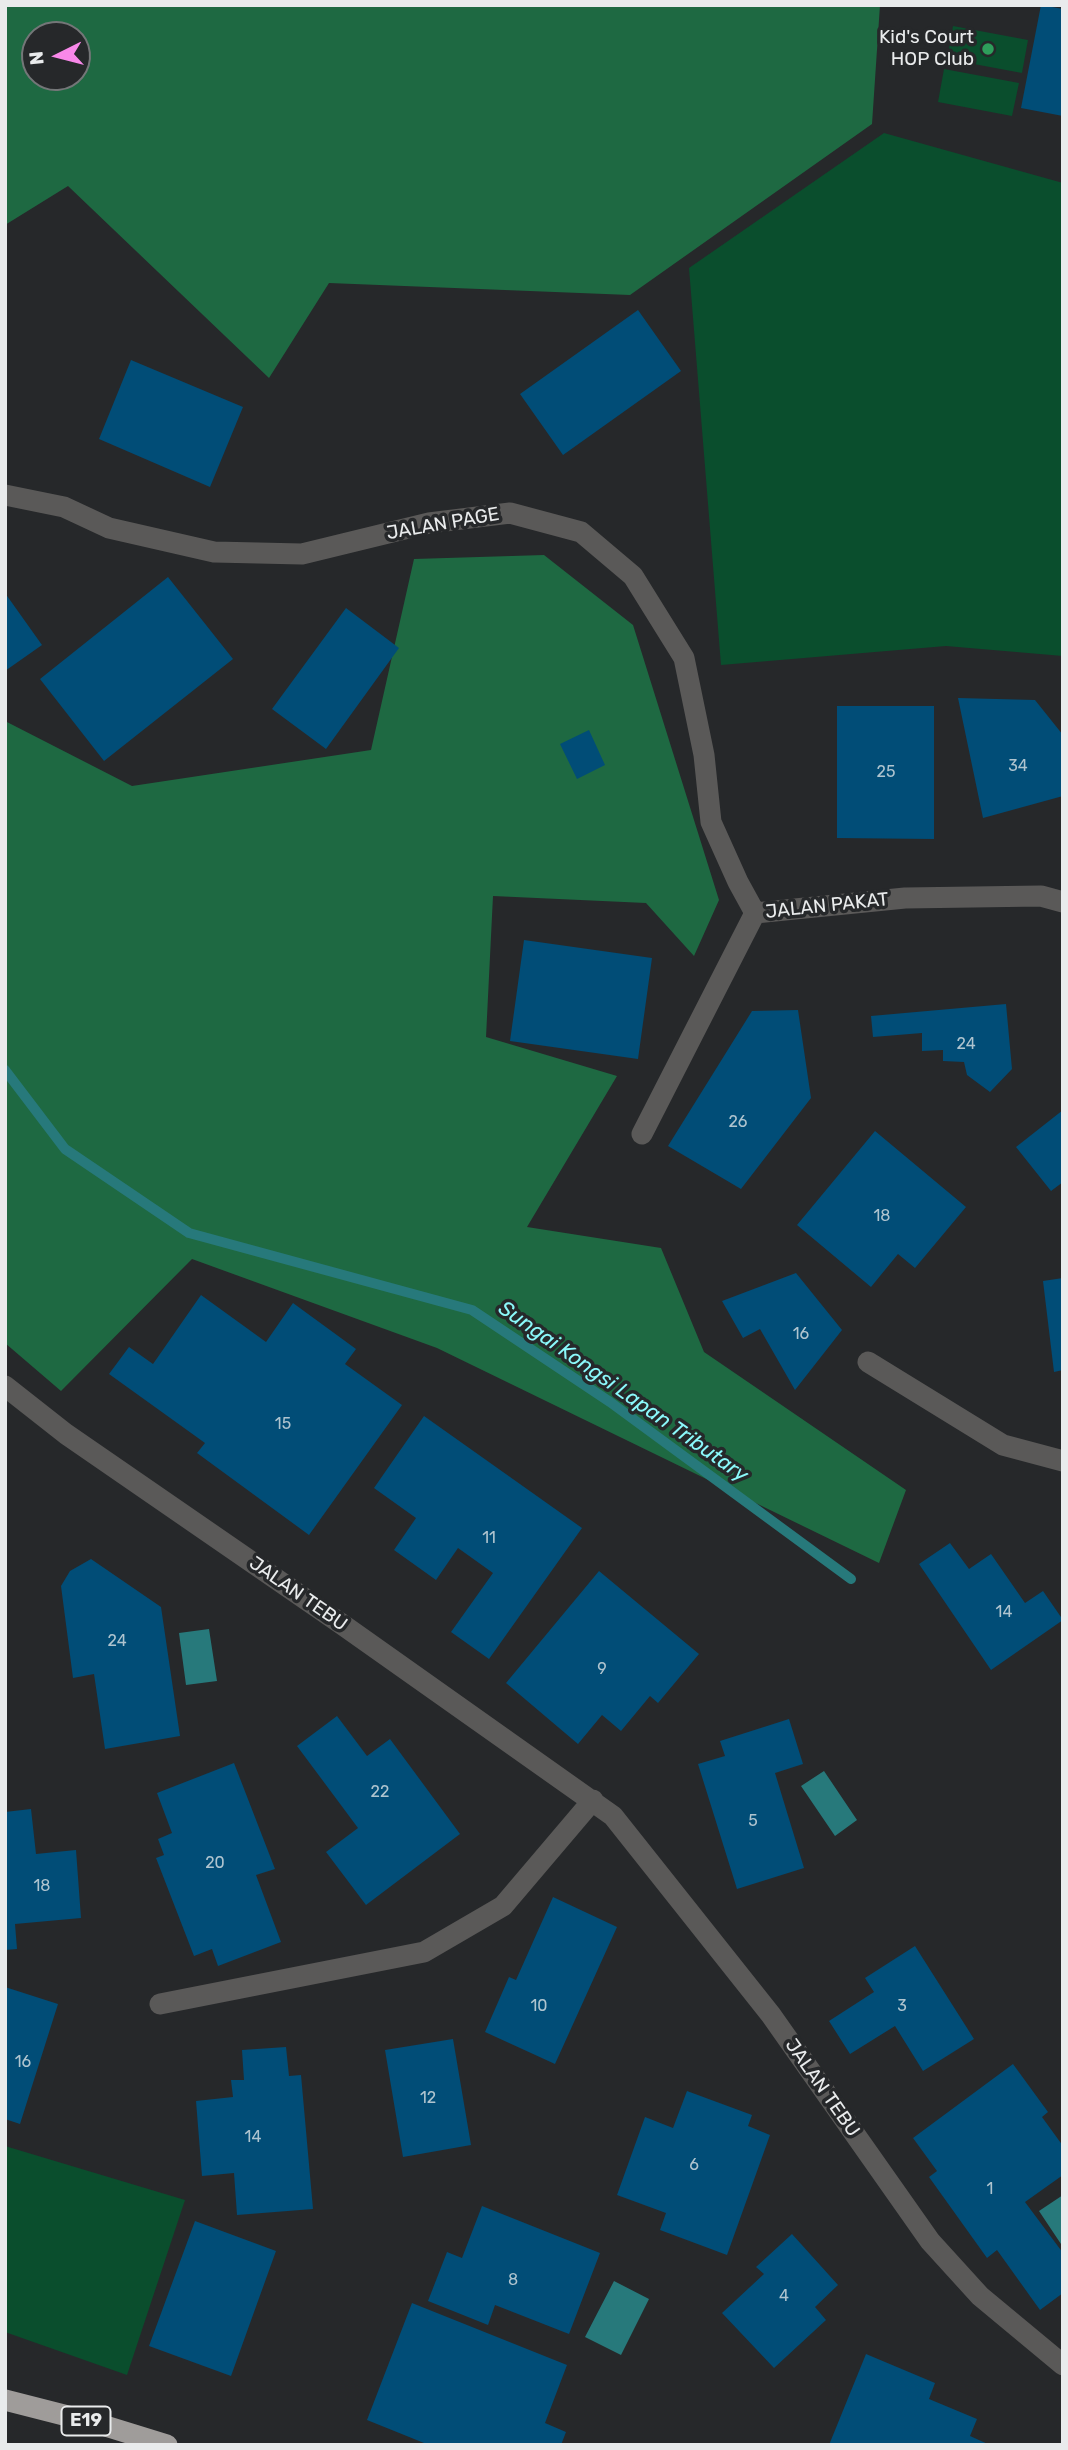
<!DOCTYPE html>
<style>
body{margin:0}
#map{position:relative;width:1068px;height:2450px;overflow:hidden;background:#26282a;font-family:Rubik,sans-serif}
canvas{display:block}
.frame{position:absolute;inset:0;border:7px solid #e9ebec;pointer-events:none}
.north{position:absolute;left:21px;top:21px;width:70px;height:70px;box-sizing:border-box;background:#26282a;border:2px solid #747678;border-radius:50%;rotate:264deg;font-size:19px;font-weight:700;line-height:28px;text-align:center;color:#e9ebec}
.north::after{content:'';display:block;margin:auto;width:24px;height:32px;background:#f888e9;clip-path:polygon(50% 0,100% 100%,50% 72%,0 100%)}
</style>
<div id="map">
<canvas width="1068" height="2450"></canvas>
<div class="frame"></div>
<div class="north">N</div>
</div>
<script>
const ctx = document.querySelector('canvas').getContext('2d');
ctx.lineJoin = 'round';
function fill(path, color) { ctx.fillStyle = color; ctx.fill(path, 'evenodd'); }
const shape = rows => new Path2D(rows.map(r => 'M' + r).join(''));
function trace(path, color, width, dash) { ctx.strokeStyle = color; ctx.lineWidth = width; ctx.lineCap = dash ? 'butt' : 'round'; ctx.setLineDash(dash || []); ctx.stroke(path); }
function label(font, color, halo, rows, align = 'center') {
  ctx.font = font + ' Rubik,sans-serif'; ctx.lineWidth = 7; ctx.setLineDash([]); ctx.textBaseline = 'middle'; ctx.strokeStyle = halo; ctx.fillStyle = color; for (const [text, x, y, turn = 0] of rows) {
    ctx.save(); ctx.translate(x, y); ctx.rotate((+turn || 0) * Math.PI / 180); ctx.textAlign = isNaN(turn) ? turn : align; if (halo) ctx.strokeText(text, 0, 0); ctx.fillText(text, 0, 0); ctx.restore();
  }
}
const green = shape([
 [953,26,1028,40,1022,73,947,59],
 [944,69,1019,83,1012,116,938,102],
 [884,133,1063,183,1063,656,946,646,721,665,689,268],
 [5,2146,185,2200,127,2375,5,2332]
]);
const forest = shape([
 [5,5,880,5,872,124,630,295,329,283,269,378,68,186,5,225],
 [35,35,77,35,77,77,35,77],
 [544,555,633,625,719,900,694,956,646,903,493,896,486,1037,617,1076,527,1227,661,1248,704,1352,906,1490,879,1563,437,1348,192,1259,61,1391,5,1343,5,721,132,786,371,750,414,559]
]);
const water = shape([
 [209,1629,217,1681,186,1685,179,1633],
 [824,1771,857,1820,835,1836,801,1786],
 [1063,2195,1063,2247,1039,2211],
 [614,2281,649,2299,621,2355,585,2337]
]);
const stream = shape([
 [5,1070,65,1149,189,1233,472,1310,610,1402,851,1579]
]);
const building = shape([
 [1041,5,1063,9,1063,116,1021,108],
 [638,310,681,371,563,455,520,394],
 [131,360,243,407,210,487,99,439],
 [168,577,233,659,104,761,40,679],
 [5,593,42,645,5,671],
 [346,608,399,648,326,749,272,709],
 [958,698,1035,700,1063,735,1063,796,983,818],
 [837,706,934,706,934,839,837,838],
 [589,730,605,765,577,779,560,744],
 [524,940,652,958,638,1059,510,1041],
 [1006,1004,1012,1069,990,1092,967,1075,964,1062,943,1061,943,1050,922,1051,922,1033,873,1037,871,1016],
 [798,1010,811,1098,741,1189,668,1146,752,1011],
 [1063,1110,1063,1182,1051,1191,1016,1147],
 [875,1131,966,1207,915,1268,898,1254,871,1287,797,1225],
 [796,1273,842,1330,795,1390,760,1329,743,1338,722,1301],
 [1063,1278,1063,1370,1054,1372,1043,1281],
 [201,1295,266,1342,293,1303,356,1349,345,1364,402,1405,309,1535,197,1453,205,1443,109,1374,129,1347,153,1364],
 [424,1416,582,1528,489,1659,451,1632,493,1573,458,1548,436,1580,394,1550,416,1518,374,1488],
 [950,1543,969,1569,991,1554,1025,1603,1043,1591,1063,1620,991,1670,919,1564],
 [91,1559,161,1607,180,1736,105,1749,94,1674,73,1678,61,1586,70,1571],
 [599,1571,699,1654,658,1703,650,1696,621,1731,602,1715,578,1744,506,1683],
 [337,1716,367,1756,390,1739,460,1834,366,1905,326,1852,358,1828,297,1746],
 [789,1719,803,1764,775,1773,804,1868,737,1889,698,1764,725,1756,720,1741],
 [234,1763,275,1869,256,1875,281,1942,218,1966,212,1949,194,1956,156,1858,164,1855,158,1839,172,1833,157,1793],
 [31,1809,36,1854,76,1850,81,1918,15,1924,17,1949,5,1950,5,1812],
 [553,1897,617,1927,555,2064,485,2032,509,1977,516,1980],
 [915,1946,974,2039,923,2071,895,2026,850,2054,829,2021,874,1992,865,1978],
 [5,1987,58,2004,20,2124,5,2119],
 [453,2039,471,2145,403,2157,385,2050],
 [286,2047,289,2076,301,2075,313,2209,237,2215,234,2173,202,2176,196,2101,233,2097,231,2080,244,2080,242,2050],
 [1013,2064,1048,2112,1042,2117,1063,2146,1063,2175,1025,2202,1063,2253,1063,2293,1040,2310,997,2250,987,2258,929,2177,937,2171,913,2138],
 [687,2091,752,2115,748,2126,770,2135,727,2255,660,2230,666,2213,617,2195,645,2117,673,2128],
 [482,2206,600,2253,569,2334,495,2305,488,2325,428,2301,447,2252,462,2258],
 [195,2221,276,2251,231,2376,149,2346],
 [792,2234,838,2285,815,2307,826,2320,774,2368,722,2313,764,2274,756,2267],
 [412,2303,567,2365,545,2423,566,2432,561,2445,429,2445,367,2420],
 [866,2354,935,2383,929,2399,977,2419,970,2436,990,2445,829,2445]
]);
const minor = shape([
 [5,495,64,507,109,528,214,552,302,554,429,523,510,513,581,532,633,576,684,658,704,755,711,822,738,882,755,913],
 [755,913,905,898,1041,896,1063,902],
 [642,1134,755,913],
 [868,1362,1003,1445,1063,1461],
 [5,1386,66,1434,343,1625,613,1816,771,2015,930,2241,980,2296,1063,2365],
 [160,2004,424,1952,503,1906,593,1800]
]);
const highway = shape([
 [5,2400,99,2424,167,2445]
]);
const markers = [
 [988,49,7,"#2e9e5b"]
];
const numberNames = [
 ["34",1018,766],
 ["25",886,772],
 ["24",966,1044],
 ["26",738,1122],
 ["18",882,1216],
 ["16",801,1334],
 ["15",283,1424],
 ["11",489,1538],
 ["14",1004,1612],
 ["24",117,1641],
 ["9",602,1669],
 ["22",380,1792],
 ["5",753,1821],
 ["20",215,1863],
 ["18",42,1886],
 ["10",539,2006],
 ["3",902,2006],
 ["16",23,2062],
 ["12",428,2098],
 ["14",253,2137],
 ["6",694,2165],
 ["1",990,2189],
 ["8",513,2280],
 ["4",784,2296]
];
const shields = [
 [86,2421,49]
];
const shieldNames = [
 ["E19",86,2421]
];
const poiNames = [
 ["Kid's Court",974,38],
 ["HOP Club",974,60]
];
const streetNames = [
 ["JALAN PAGE",443,524,-10],
 ["JALAN PAKAT",827,906,-6],
 ["JALAN TEBU",298,1594,35],
 ["JALAN TEBU",822,2088,55]
];
const waterNames = [
 ["Sungai Kongsi Lapan Tributary",623,1392,35]
];
fill(green, '#0a4e2d');
fill(forest, '#1e6942');
fill(water, '#27797b');
trace(stream, '#27797b', 10);
fill(building, '#014d77');
trace(minor, '#5a5958', 21);
trace(highway, '#9f9c9a', 21);
for (const [x, y, r, color] of markers) { const dot = new Path2D(); dot.arc(x, y, r, 0, 2 * Math.PI); ctx.fillStyle = color; ctx.fill(dot); trace(dot, '#26282a', 2.5); }
label('16px', '#afc4cf', null, numberNames);
for (const [x, y, w] of shields) { const box = new Path2D(); box.roundRect(x - w / 2, y - 14.5, w, 29, 5); ctx.fillStyle = '#26282a'; ctx.fill(box); trace(box, '#e9ebec', 2); }
label('bold 18px', '#e9ebec', null, shieldNames);
label('19px', '#e9ebec', '#26282a', poiNames, 'right');
label('19px', '#e9ebec', '#26282a', streetNames);
label('italic 21px', '#8bf9fb', '#26282a', waterNames);
</script>
